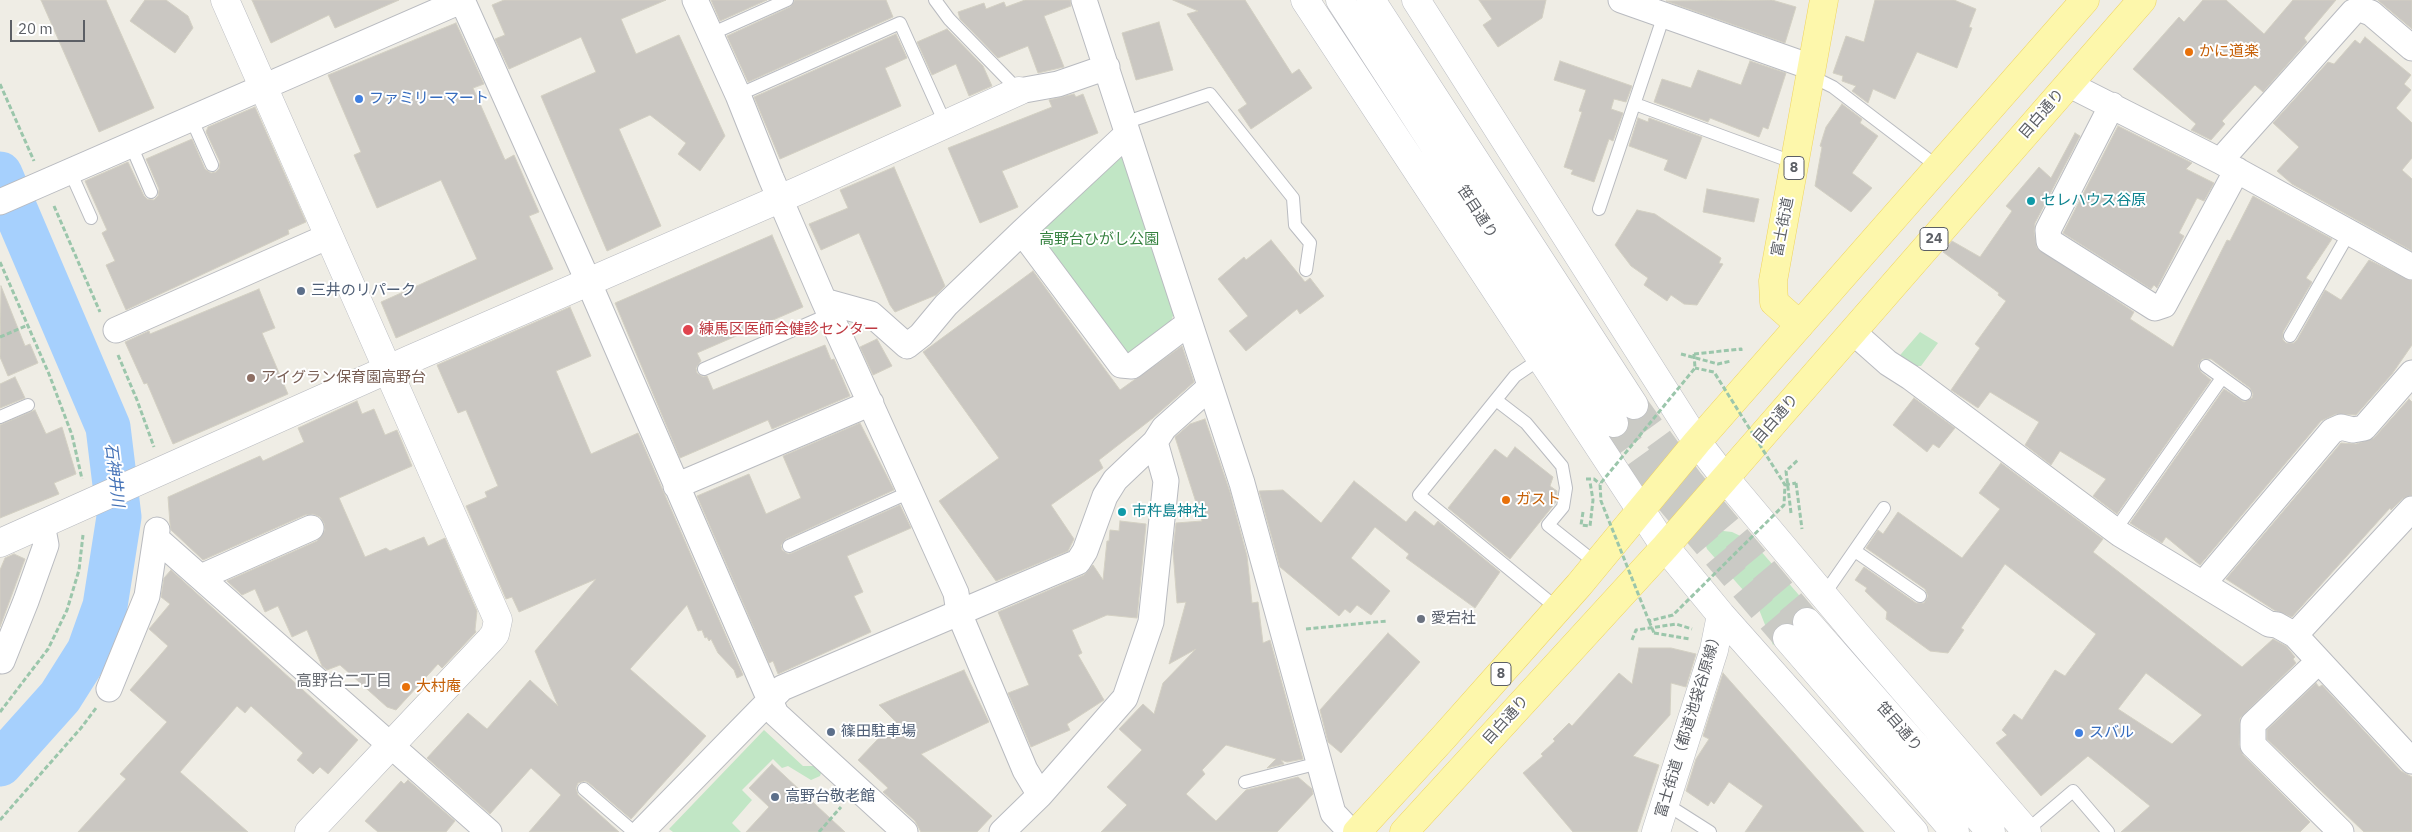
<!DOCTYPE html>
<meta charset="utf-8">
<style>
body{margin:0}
#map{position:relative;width:2412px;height:832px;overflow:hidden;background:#efede5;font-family:"IBM Plex Sans",sans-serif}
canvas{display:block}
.scale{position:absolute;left:10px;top:20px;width:75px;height:22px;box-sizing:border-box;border:2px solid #5c5f65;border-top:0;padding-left:6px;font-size:15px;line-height:18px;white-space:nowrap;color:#5c5f65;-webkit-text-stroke:4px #fff;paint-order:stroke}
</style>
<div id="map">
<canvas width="2412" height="832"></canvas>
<div class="scale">20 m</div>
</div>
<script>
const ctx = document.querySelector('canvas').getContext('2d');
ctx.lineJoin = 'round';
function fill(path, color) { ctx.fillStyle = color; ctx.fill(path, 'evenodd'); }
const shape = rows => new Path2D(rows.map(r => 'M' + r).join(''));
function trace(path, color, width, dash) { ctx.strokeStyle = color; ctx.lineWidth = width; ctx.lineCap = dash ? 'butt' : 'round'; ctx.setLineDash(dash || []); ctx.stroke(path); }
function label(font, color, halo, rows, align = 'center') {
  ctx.font = font + ' "IBM Plex Sans","Noto Sans JP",sans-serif'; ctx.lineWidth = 4; ctx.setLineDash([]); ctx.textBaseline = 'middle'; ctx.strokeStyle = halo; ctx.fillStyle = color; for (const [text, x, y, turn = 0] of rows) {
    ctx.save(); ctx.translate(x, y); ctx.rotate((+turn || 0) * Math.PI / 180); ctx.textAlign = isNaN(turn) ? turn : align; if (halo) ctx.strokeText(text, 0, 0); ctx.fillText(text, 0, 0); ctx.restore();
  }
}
const green = shape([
 [1113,157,1126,158,1174,313,1168,329,1131,355,1120,353,1039,241,1041,228],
 [1920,332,1938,343,1921,366,1911,366,1895,361],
 [1715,530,1732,532,1753,542,1811,609,1773,645,1758,607,1707,549,1704,540],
 [764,730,803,766,817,766,822,770,820,776,811,780,788,766,782,768,773,759,742,790,752,800,732,823,741,832,673,832,669,829]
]);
const river = shape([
 [0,174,108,427,119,517,105,606,89,651,60,697,0,764]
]);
const building = shape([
 [41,0,106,0,154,108,99,132,41,0],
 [145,0,166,0,188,16,193,28,175,53,130,21,145,0],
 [252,0,399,0,335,28,329,15,271,43,252,0],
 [504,0,666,0,621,19,636,54,679,35,725,136,700,171,678,154,686,143,650,115,619,129,661,226,607,251,541,96,596,72,581,37,509,69,495,39,505,35,492,5,504,0],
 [711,0,767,0,720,21,711,0],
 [795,0,886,0,893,17,748,82,727,36,790,7,795,0],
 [1025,0,1070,0,1071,6,1044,16,1064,67,1038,73,1028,46,998,58,960,19,958,12,984,3,986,9,1004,2,1006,7,1025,0],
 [1173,0,1245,0,1292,74,1299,69,1312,88,1251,129,1238,110,1247,104,1187,14,1198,11,1173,0],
 [1479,0,1546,0,1542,18,1498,47,1483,25,1492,19,1479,0],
 [1772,0,1796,7,1785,43,1666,1,1772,0],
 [1875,0,1954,0,1976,9,1969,27,1972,28,1957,68,1917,52,1895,99,1873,89,1868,103,1852,91,1856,86,1842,81,1843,76,1833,73,1846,36,1864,42,1875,0],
 [2203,0,2226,0,2264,34,2293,0,2336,0,2304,38,2307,42,2263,92,2255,85,2222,121,2225,124,2211,140,2191,130,2196,124,2133,69,2179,17,2184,22,2203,0],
 [2378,0,2412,0,2412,29,2380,2,2378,0],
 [1159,22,1173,70,1136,80,1122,33,1159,22],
 [456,23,484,84,473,88,505,160,514,155,539,212,529,216,553,269,396,338,381,302,477,259,441,180,377,208,354,155,361,152,328,75,456,23],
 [947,29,983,66,992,86,969,96,956,64,932,75,917,42,947,29],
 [896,34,907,58,885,68,901,106,780,159,754,97,896,34],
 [2365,37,2411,75,2404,84,2411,90,2396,108,2412,123,2412,158,2402,170,2412,179,2412,251,2292,184,2277,171,2299,147,2273,123,2328,62,2334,64,2355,40,2360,44,2365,37],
 [1560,61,1632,86,1626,102,1614,99,1611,109,1623,113,1613,141,1609,139,1594,182,1571,174,1573,170,1564,167,1582,112,1579,111,1586,90,1554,80,1560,61],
 [1750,61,1786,73,1768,129,1763,127,1759,137,1710,118,1708,122,1654,102,1662,79,1691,88,1698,70,1741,85,1750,61],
 [1074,94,1076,97,1083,94,1098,133,1002,171,1018,207,980,223,948,148,1052,107,1049,100,1074,94],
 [1842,104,1862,119,1860,123,1878,136,1852,173,1872,188,1851,212,1815,186,1822,147,1820,146,1826,127,1842,104],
 [255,107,306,222,288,230,289,234,126,310,106,265,115,261,102,233,107,230,85,181,128,162,144,196,147,199,154,200,158,196,159,189,146,159,192,139,205,169,211,173,216,172,219,169,220,162,206,132,208,127,255,107],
 [1638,118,1648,122,1649,118,1702,137,1686,179,1664,170,1668,160,1629,146,1638,118],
 [2118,126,2192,163,2186,169,2214,183,2204,201,2197,198,2179,233,2184,236,2157,288,2154,285,2151,289,2063,233,2118,126],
 [2075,133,2080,136,2035,223,2034,231,2037,248,2134,312,2130,319,2173,347,2227,240,2230,241,2253,196,2332,239,2306,278,2312,282,2283,332,2283,340,2286,343,2294,343,2297,340,2325,290,2341,300,2369,260,2412,281,2412,345,2392,374,2356,415,2336,414,2321,421,2200,565,2166,537,2162,543,2130,523,2224,389,2244,402,2252,398,2253,394,2250,388,2211,359,2202,359,2198,366,2201,372,2211,380,2117,514,2093,496,2106,479,2060,451,2051,465,2025,445,2039,422,1990,392,1978,408,1951,390,1980,348,1975,344,2006,301,1998,295,1999,293,1943,252,1952,241,1980,257,2012,211,2006,206,2039,167,2051,178,2075,133],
 [894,167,945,286,936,295,895,312,890,305,859,233,821,250,809,224,848,208,840,190,894,167],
 [1707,189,1759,199,1754,222,1703,212,1707,189],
 [1637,210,1655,214,1721,258,1719,263,1723,264,1697,305,1684,304,1671,295,1667,301,1644,285,1648,278,1631,266,1615,245,1637,210],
 [772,235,803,307,697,353,701,361,696,368,697,373,703,377,707,376,713,390,825,345,831,360,834,359,850,396,772,429,768,420,680,458,615,303,772,235],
 [1271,240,1305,282,1310,278,1324,296,1300,314,1297,309,1246,351,1229,331,1248,316,1218,279,1244,257,1246,260,1271,240],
 [1033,271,1120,390,1182,346,1194,382,1153,418,1099,460,1103,468,1051,505,1074,539,1068,551,996,581,939,501,999,458,923,352,1033,271],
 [1,286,25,346,30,344,38,363,8,376,0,357,1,286],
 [259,289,275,328,262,333,288,394,173,444,147,383,144,384,125,342,149,331,150,334,259,289],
 [570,307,591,356,556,371,591,454,638,433,743,675,737,678,734,670,718,653,711,639,709,641,707,637,705,638,702,630,698,631,687,605,630,669,706,736,631,819,589,783,585,781,578,783,576,788,578,795,619,832,529,832,561,795,531,768,490,814,427,758,468,713,487,729,530,680,558,706,535,651,596,579,519,612,512,597,506,599,466,506,487,497,485,492,498,486,466,410,458,413,437,365,570,307],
 [877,339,892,366,873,375,860,347,877,339],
 [15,377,25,398,0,408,0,384,15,377],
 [1914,398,1955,428,1939,448,1933,444,1927,452,1893,425,1914,398],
 [2409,399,2412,402,2412,495,2402,499,2391,510,2390,508,2292,617,2274,610,2226,579,2341,443,2356,444,2374,438,2409,399],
 [357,401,362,414,374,409,385,435,397,430,412,466,339,498,365,557,386,548,390,551,424,537,428,546,445,538,477,611,475,630,476,632,442,668,438,664,396,710,387,707,340,665,327,670,322,666,307,630,292,637,278,606,265,612,255,589,242,595,227,581,317,541,325,530,324,523,320,517,313,514,305,515,203,560,171,530,170,524,168,497,260,456,263,461,304,442,298,428,357,401],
 [35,410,46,434,62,427,76,474,54,483,59,494,0,518,0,425,35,410],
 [1205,419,1230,492,1247,556,1252,603,1258,602,1263,643,1270,640,1303,759,1287,762,1281,760,1284,764,1267,768,1276,759,1226,745,1202,770,1205,774,1186,794,1216,821,1246,790,1298,777,1312,789,1313,794,1277,832,1101,832,1127,805,1107,787,1142,750,1119,729,1143,704,1154,714,1163,683,1196,649,1169,664,1186,602,1177,603,1173,551,1176,523,1202,521,1175,437,1190,424,1205,419],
 [860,423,894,490,786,539,781,545,782,550,788,554,792,553,900,505,911,528,847,556,863,592,854,596,871,632,778,674,773,661,769,663,697,496,749,474,766,514,801,498,783,456,860,423],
 [1515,447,1553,477,1550,486,1557,491,1556,502,1510,559,1448,508,1495,449,1507,458,1515,447],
 [2001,463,2103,539,2093,552,2242,667,2273,639,2286,646,2295,657,2293,659,2296,663,2240,718,2239,745,2243,755,2310,822,2300,832,2121,832,2150,806,2088,756,2041,796,1996,743,2007,735,2002,730,2014,714,2022,720,2055,670,2065,676,2096,634,2005,564,1961,628,1964,630,1948,653,1930,651,1886,619,1887,612,1865,591,1867,588,1855,580,1864,567,1916,603,1924,603,1928,596,1925,589,1866,548,1878,530,1883,534,1898,512,1962,558,2000,509,1979,493,2001,463],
 [2146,673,2202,715,2172,744,2118,709,2146,673],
 [1354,481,1406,522,1415,511,1434,526,1438,521,1500,572,1475,608,1406,558,1409,554,1375,527,1351,558,1390,591,1371,615,1357,605,1350,613,1345,609,1339,616,1280,567,1259,491,1283,490,1321,523,1354,481],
 [1120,521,1146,524,1137,618,1107,615,1072,630,1082,653,1078,655,1104,700,1067,724,1070,730,1031,747,1008,693,1029,685,998,612,1084,575,1093,565,1103,580,1107,541,1109,541,1110,530,1119,531,1120,521],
 [14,554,25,559,0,627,0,570,5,558,14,554],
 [171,570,358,740,328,774,320,767,313,774,297,760,303,753,251,706,245,713,237,706,180,772,248,832,78,832,126,779,120,774,167,722,130,690,168,646,149,629,170,604,161,597,164,578,171,570],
 [1388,633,1420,662,1341,753,1328,742,1320,710,1388,633],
 [1639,648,1671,648,1696,654,1686,687,1671,683,1670,715,1633,756,1659,765,1637,832,1573,832,1523,773,1543,756,1541,754,1555,741,1553,739,1569,723,1572,726,1619,673,1632,684,1639,648],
 [964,670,989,722,921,754,992,816,977,832,921,832,915,821,883,792,888,788,858,760,895,721,879,705,964,670],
 [1723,673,1864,832,1745,832,1763,806,1729,782,1714,804,1711,801,1708,806,1686,791,1696,759,1709,739,1703,736,1723,673],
 [2316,683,2319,687,2322,685,2401,771,2412,777,2412,832,2364,832,2267,739,2267,730,2316,683],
 [772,764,845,832,746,832,769,807,749,788,772,764],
 [408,780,455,821,446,832,378,832,365,821,401,781,404,784,408,780]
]);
const secondaryTunnel = shape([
 [1634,405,1689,481,1807,622],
 [1614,423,1670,501,1787,638]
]);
const path = shape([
 [0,84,34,161],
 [54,206,100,312],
 [0,262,49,374,72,435,82,479],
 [0,337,28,325],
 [1681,354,1718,364,1731,361],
 [1694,354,1741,349,1741,351],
 [118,355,137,400,154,447],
 [1796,483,1802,529],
 [1583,512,1581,525,1590,526,1593,500,1590,482],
 [1791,513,1786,471,1799,459],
 [1306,629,1387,621],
 [1654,633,1690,639],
 [1632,640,1636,630,1676,624,1692,629],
 [0,712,48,649,67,610,79,570,83,535],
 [0,820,81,728,96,708],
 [819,832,841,807]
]);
const service = shape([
 [935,0,949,19,1019,91],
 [711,34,787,0],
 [1811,76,1833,87,1938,167],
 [738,95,900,23,945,123],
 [1635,104,1795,163],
 [191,118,212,165],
 [1124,123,1210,94,1293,198,1295,225,1310,243,1306,270],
 [131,145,151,192],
 [70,171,91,218],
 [1599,209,1664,15],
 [2290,336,2349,233],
 [1540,359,1515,376,1419,495,1558,609],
 [2206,366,2245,394],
 [704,369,830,314],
 [1496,400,1526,423,1562,466,1566,488,1563,507,1548,525,1597,564],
 [0,417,28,405],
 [2116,529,2222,378],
 [789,546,910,492],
 [1855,551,1920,596],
 [1823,596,1884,508],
 [1245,782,1319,763],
 [584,789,634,832],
 [1666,804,1710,832],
 [2026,831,2073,791,2108,832]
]);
const minor = shape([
 [462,0,588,281,776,714,905,832],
 [695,0,738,95,771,178,824,301,956,593,959,613,1025,770,1040,795],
 [1084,0,1242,483,1333,813,1351,832],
 [1621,0,1811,67],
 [2068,84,2220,161,2412,267],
 [1019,91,1058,84,1107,67],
 [2112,105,2048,230,2049,241,2155,308,2164,305,2237,170],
 [2220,161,2353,12,2360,9,2371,13,2412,48],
 [0,202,463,0],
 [1022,232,1121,365,1132,366,1189,323],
 [824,301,871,314,907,346,921,335,946,305,1022,232,1127,134],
 [116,330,329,236],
 [1853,332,1888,363,1910,377,2120,534,2269,624,2277,625,2295,635,2412,761],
 [676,486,871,403],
 [157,539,489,832],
 [201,577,311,528],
 [2203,584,2332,431,2341,427,2353,430,2364,428,2412,373],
 [2295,635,2412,509],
 [0,660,2,661,26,601,46,545,42,524],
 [2319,661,2253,724,2253,745,2341,832],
 [109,689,147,596,157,530],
 [641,832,782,688,1078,562,1085,551,1105,496,1115,480,1155,442,1164,428,1210,387],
 [1002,832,1040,795,1125,698,1151,622,1166,481,1155,442]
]);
const tertiary = shape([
 [225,0,498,620,495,634,490,640,309,832],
 [0,543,411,359,800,190,1019,91]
]);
const secondary = shape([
 [1305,0,1665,547,1721,615,1914,832],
 [1340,0,1614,423],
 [1371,0,1634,405],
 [1416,0,1697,442,1725,478,1856,634,2027,832],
 [1807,622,1991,832],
 [1787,638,1955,832],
 [1656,832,1714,650,1721,615]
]);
const primary = shape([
 [1800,325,1774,302,1773,281,1824,0],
 [1357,832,1443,738,1579,585,1697,442,2085,0],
 [1404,832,1665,547,2142,0]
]);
const pathBridge = shape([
 [1694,354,1695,368,1600,484,1601,501,1649,621,1673,615,1784,505,1785,485,1714,372,1695,368],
 [1586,479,1594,479,1600,484],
 [1785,485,1796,483],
 [1649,621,1654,633]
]);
const markers = [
 [2189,52,5,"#e8710a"],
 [359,99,5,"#3f7fe0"],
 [2031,201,5,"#0f9aa8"],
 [301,291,5,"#5c6f8a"],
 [688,330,6,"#e0444e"],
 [251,378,5,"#8d6e63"],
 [1506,500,5,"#e8710a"],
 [1122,512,5,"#0f9aa8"],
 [1421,619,5,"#6b7280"],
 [406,687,5,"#e8710a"],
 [831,732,5,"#5c6f8a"],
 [2079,733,5,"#3f7fe0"],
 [775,797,5,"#5c6f8a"]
];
const shields = [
 [1794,168,20],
 [1934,239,28],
 [1501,674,20]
];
const shieldNames = [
 ["8",1794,168],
 ["24",1934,239],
 ["8",1501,674]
];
const foodNames = [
 ["かに道楽",2199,52],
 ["ガスト",1516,500],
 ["大村庵",416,687]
];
const shopNames = [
 ["ファミリーマート",369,99],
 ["スバル",2089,733]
];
const streetNames = [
 ["目白通り",2042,114,-49],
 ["笹目通り",1477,212,57],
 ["富士街道",1783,227,-79],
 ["目白通り",1776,419,-49],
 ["目白通り",1506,720,-48],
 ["富士街道（都道池袋谷原線）",1689,724,-73],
 ["笹目通り",1899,727,49]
];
const cultureNames = [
 ["セレハウス谷原",2041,201],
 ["市杵島神社",1132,512]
];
const parkNames = [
 ["高野台ひがし公園",1099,240]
];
const serviceNames = [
 ["三井のリパーク",311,291],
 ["篠田駐車場",841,732],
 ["高野台敬老館",785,797]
];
const healthNames = [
 ["練馬区医師会健診センター",699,330]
];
const educationNames = [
 ["アイグラン保育園高野台",261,378]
];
const worshipNames = [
 ["愛宕社",1431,619]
];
const waterNames = [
 ["石神井川",114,475,83]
];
const neighbourhoodNames = [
 ["高野台二丁目",344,681]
];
fill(green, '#c1e6c5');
trace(river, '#a6d0fd', 45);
fill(building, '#cac7c2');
trace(building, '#d3d0c3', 1);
trace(secondaryTunnel, '#cacac5', 28, [28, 14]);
trace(service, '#b9bbc0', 14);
trace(minor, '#b9bbc0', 27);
trace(tertiary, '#b9bbc0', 29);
trace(secondary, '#babcc2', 29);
trace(primary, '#efd35d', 29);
trace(path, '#9bc6ab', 3, [5, 2.5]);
trace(service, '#fff', 12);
trace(minor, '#fff', 25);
trace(tertiary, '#fff', 28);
trace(secondary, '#fff', 28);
trace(primary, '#fdf7ab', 28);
trace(pathBridge, '#9bc6ab', 3, [5, 2.5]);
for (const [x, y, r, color] of markers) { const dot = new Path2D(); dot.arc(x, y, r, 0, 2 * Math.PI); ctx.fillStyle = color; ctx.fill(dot); trace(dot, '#fff', 2); }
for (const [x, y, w] of shields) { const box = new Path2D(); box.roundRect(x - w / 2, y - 11.5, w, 23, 4); ctx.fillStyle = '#fff'; ctx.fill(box); trace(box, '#5c5f65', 1); }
label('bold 14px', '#5c5f65', null, shieldNames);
label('15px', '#c56008', '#fff', foodNames, 'left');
label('15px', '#366cbe', '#fff', shopNames, 'left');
label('15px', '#5c5f65', '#fff', streetNames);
label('15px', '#0d838f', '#fff', cultureNames, 'left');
label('15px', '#368240', '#fff', parkNames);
label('15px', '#4e5e75', '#fff', serviceNames, 'left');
label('15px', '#be3a42', '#fff', healthNames, 'left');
label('15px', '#785e54', '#fff', educationNames, 'left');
label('15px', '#5b616d', '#fff', worshipNames, 'left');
label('italic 16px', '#4573b8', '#fff', waterNames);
label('16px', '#6d7177', '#fff', neighbourhoodNames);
</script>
